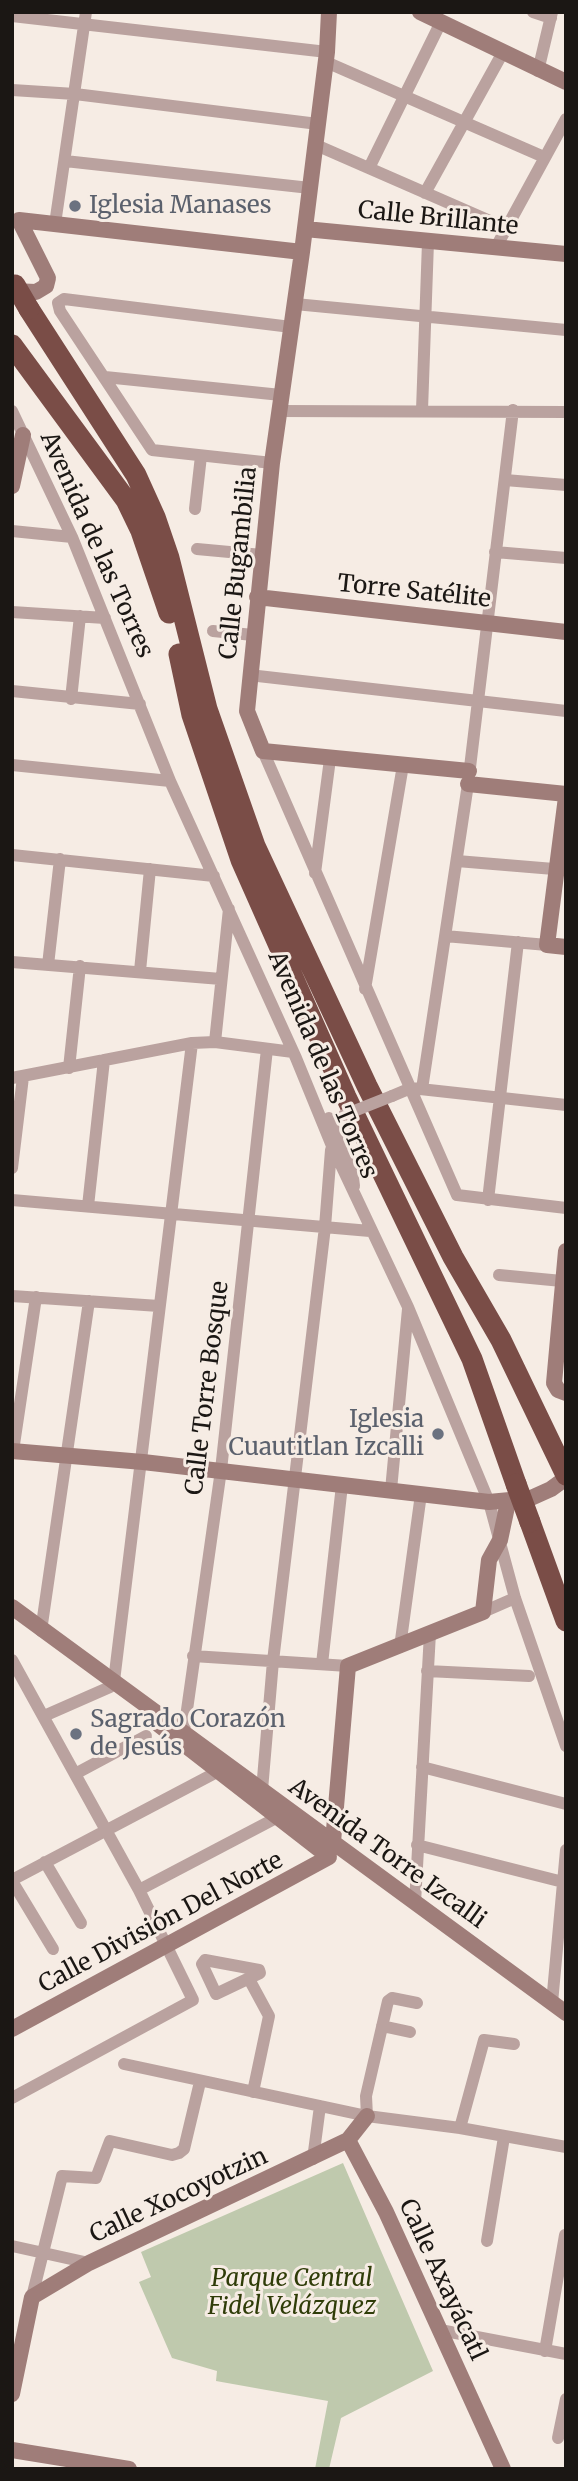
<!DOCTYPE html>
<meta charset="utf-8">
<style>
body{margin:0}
#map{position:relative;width:578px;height:2481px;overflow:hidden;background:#f6ece4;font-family:Merriweather,serif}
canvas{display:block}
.frame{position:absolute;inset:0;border:14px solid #1b1714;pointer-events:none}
</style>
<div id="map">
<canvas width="578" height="2481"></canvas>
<div class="frame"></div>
</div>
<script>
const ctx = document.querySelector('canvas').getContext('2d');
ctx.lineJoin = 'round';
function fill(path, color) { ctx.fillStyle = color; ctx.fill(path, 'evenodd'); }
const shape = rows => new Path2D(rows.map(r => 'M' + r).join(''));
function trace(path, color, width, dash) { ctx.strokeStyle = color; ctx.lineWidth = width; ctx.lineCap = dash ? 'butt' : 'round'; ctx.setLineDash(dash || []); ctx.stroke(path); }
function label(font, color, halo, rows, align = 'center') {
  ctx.font = font + ' Merriweather,serif'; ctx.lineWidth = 6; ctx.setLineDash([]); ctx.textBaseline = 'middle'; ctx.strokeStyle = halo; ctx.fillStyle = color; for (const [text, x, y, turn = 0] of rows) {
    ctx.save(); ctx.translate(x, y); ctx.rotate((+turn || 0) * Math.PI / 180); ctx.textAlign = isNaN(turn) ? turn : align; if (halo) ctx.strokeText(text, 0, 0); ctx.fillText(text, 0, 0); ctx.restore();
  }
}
const green = shape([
 [343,2163,433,2371,341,2418,329,2469,315,2469,328,2401,216,2381,217,2371,172,2358,139,2282,151,2277,141,2252]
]);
const street = shape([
 [533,12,551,18],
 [12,16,327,52],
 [326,62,544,157],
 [538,71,552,12],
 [12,90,75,94,318,124],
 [316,145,506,228],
 [65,161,310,188],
 [369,168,440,24],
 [425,193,502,54],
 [55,224,86,12],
 [495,249,566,119],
 [295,304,566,330],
 [105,377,281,395],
 [422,410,428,242],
 [12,411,72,537,170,781,296,1058,332,1146,408,1307,489,1502,515,1598,566,1746],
 [279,411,566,412],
 [272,463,152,450,60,311,58,303,64,299,291,327],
 [505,480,566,485],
 [195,509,201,456],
 [12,531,72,537],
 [197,549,262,555],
 [495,552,566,558],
 [12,612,105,618],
 [213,631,253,635],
 [249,675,566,711],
 [12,691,140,704],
 [71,699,80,616],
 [263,751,457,1195,566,1208],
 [12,765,170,781],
 [12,855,214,876],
 [457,861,566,870],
 [315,873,330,759],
 [445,936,547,945],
 [12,962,221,979],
 [48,965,60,859],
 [140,971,150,869],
 [365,989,403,765],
 [215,1042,229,909],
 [69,1068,80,966],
 [12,1078,192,1043,215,1042,293,1052],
 [422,1089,468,784,513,410],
 [392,1096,411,1088,566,1105],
 [329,1118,352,1170,354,1186],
 [12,1168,23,1077],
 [12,1200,370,1231],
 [488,1200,518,942],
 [88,1206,104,1060],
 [499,1275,562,1281],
 [12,1296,159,1306],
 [13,1451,36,1297],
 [391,1490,408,1309],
 [483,1612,515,1598],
 [41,1631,89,1301],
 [400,1647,421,1494],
 [193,1656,348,1666],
 [12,1660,139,1890,193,2000,12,2098],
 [322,1664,342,1485],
 [427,1671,529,1676],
 [44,1716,110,1687,114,1681,192,1043],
 [184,1731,221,1470,267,1049],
 [422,1767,566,1804],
 [75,1774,146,1736],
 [262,1790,273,1661,325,1227,331,1150],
 [417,1845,563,1882],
 [45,1862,81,1923],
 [12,1880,217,1772],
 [12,1881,53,1949],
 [139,1890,278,1817],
 [415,1903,430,1633],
 [205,1960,259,1970,260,1973,216,1994,202,1964,205,1960],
 [249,1979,269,2016,253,2092],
 [552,2003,566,1850],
 [382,2026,410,2032],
 [124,2064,367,2116,460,2128,566,2147],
 [367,2116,366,2096,388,2001,392,1998,417,2003],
 [460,2128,484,2040,514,2044],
 [313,2159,320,2106],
 [487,2241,504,2137],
 [12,2246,89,2263],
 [32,2297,62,2176,96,2178,110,2141,172,2155,179,2153,184,2149,200,2082],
 [440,2330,566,2354],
 [545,2351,565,2235],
 [558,2438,566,2399]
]);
const secondary = shape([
 [329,12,327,52,302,252,272,463,247,711,263,751,469,771],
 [420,12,566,82],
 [19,220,302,252],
 [305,229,566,254],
 [12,291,36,292,46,286,48,278,19,220],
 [12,486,23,435],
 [257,597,566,632],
 [468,784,566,794],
 [566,797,547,945,566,947],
 [566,1251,554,1383,558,1390,566,1393],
 [12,1451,143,1462,489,1502,531,1498,551,1489,566,1478],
 [12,1607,566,2013],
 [333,1842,348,1666,483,1612,489,1560,500,1540,508,1502],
 [12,2029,329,1857,159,1725],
 [367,2116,348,2140,386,2212,503,2469],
 [12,2394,32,2297,89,2263,348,2140],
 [12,2450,129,2469]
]);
const highway = shape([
 [29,309,136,475,155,517,169,558,207,709,255,846,367,1086,453,1257,501,1340,566,1475],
 [12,345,126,500,141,531,169,613],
 [179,654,192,715,241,860,346,1097,472,1359,516,1484],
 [530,1522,566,1621]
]);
const streetBridge = shape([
 [344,1115,392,1096]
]);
const highwayBridge = shape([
 [15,285,29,309],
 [516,1484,530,1522]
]);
const markers = [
 [75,206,7,"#6b7280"],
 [438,1434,7,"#6b7280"],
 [76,1734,7,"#6b7280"]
];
const worshipNames = [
 ["Iglesia Manases",89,206],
 ["Iglesia",424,1420,"right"],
 ["Cuautitlan Izcalli",424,1448,"right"],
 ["Sagrado Corazón",90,1720],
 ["de Jesús",90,1748]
];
const streetNames = [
 ["Calle Brillante",438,219,6],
 ["Avenida de las Torres",96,545,66],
 ["Calle Bugambilia",239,563,-84],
 ["Torre Satélite",414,592,6],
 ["Avenida de las Torres",322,1065,67],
 ["Calle Torre Bosque",208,1388,-83],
 ["Avenida Torre Izcalli",387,1854,36],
 ["Calle División Del Norte",161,1923,-28],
 ["Calle Xocoyotzin",179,2196,-25],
 ["Calle Axayácatl",442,2280,65]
];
const parkNames = [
 ["Parque Central",292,2279],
 ["Fidel Velázquez",292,2307]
];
fill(green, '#bfc9ad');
trace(street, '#baa29f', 12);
trace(secondary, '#9f7d79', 16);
trace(highway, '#7a4d47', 21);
trace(streetBridge, '#baa29f', 12);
trace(highwayBridge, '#7a4d47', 21);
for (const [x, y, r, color] of markers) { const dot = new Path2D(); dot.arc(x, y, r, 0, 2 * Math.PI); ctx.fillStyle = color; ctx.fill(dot); trace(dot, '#f6ece4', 2.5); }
label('24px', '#5b616d', '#f6ece4', worshipNames, 'left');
label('24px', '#1b1714', '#f6ece4', streetNames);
label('italic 24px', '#2f3c08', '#f6ece4', parkNames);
</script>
